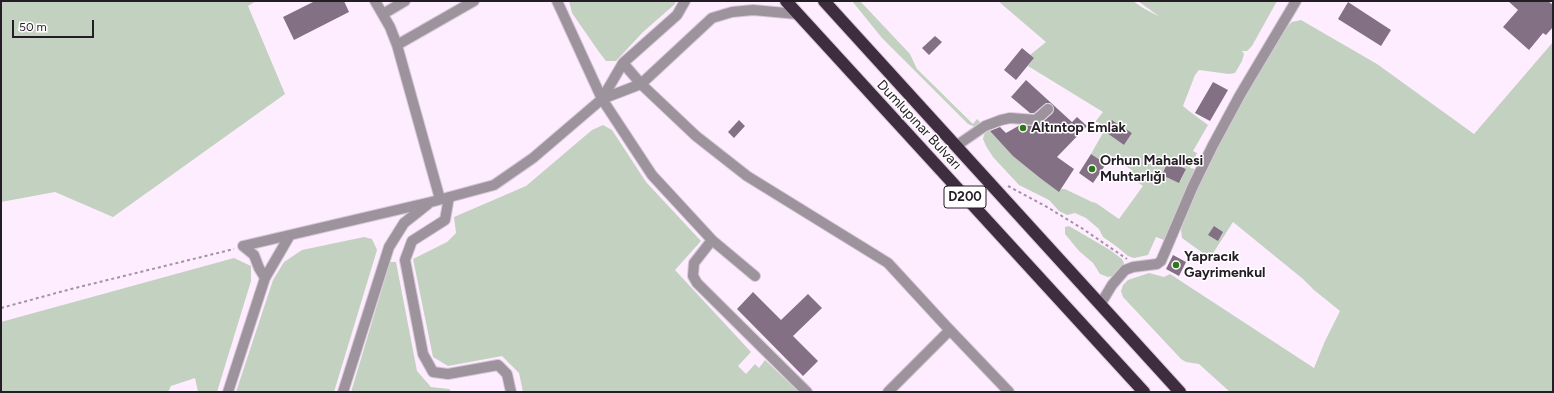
<!DOCTYPE html>
<meta charset="utf-8">
<style>
body{margin:0}
#map{position:relative;width:1554px;height:393px;overflow:hidden;background:#feedff;font-family:Figtree,sans-serif}
canvas{display:block}
.frame{position:absolute;inset:0;border:2px solid #251d25;pointer-events:none}
.scale{position:absolute;left:12px;top:20px;width:82px;height:18px;box-sizing:border-box;border:2px solid #251d25;border-top:0;padding-left:5px;font-size:12px;line-height:14px;white-space:nowrap;color:#251d25;-webkit-text-stroke:3px #fff;paint-order:stroke}
</style>
<div id="map">
<canvas width="1554" height="393"></canvas>
<div class="frame"></div>
<div class="scale">50 m</div>
</div>
<script>
const ctx = document.querySelector('canvas').getContext('2d');
ctx.lineJoin = 'round';
function fill(path, color) { ctx.fillStyle = color; ctx.fill(path, 'evenodd'); }
const shape = rows => new Path2D(rows.map(r => 'M' + r).join(''));
function trace(path, color, width, dash) { ctx.strokeStyle = color; ctx.lineWidth = width; ctx.lineCap = dash ? 'butt' : 'round'; ctx.setLineDash(dash || []); ctx.stroke(path); }
function label(font, color, halo, rows, align = 'center') {
  ctx.font = font + ' Figtree,sans-serif'; ctx.lineWidth = 3; ctx.setLineDash([]); ctx.textBaseline = 'middle'; ctx.strokeStyle = halo; ctx.fillStyle = color; for (const [text, x, y, turn = 0] of rows) {
    ctx.save(); ctx.translate(x, y); ctx.rotate((+turn || 0) * Math.PI / 180); ctx.textAlign = isNaN(turn) ? turn : align; if (halo) ctx.strokeText(text, 0, 0); ctx.fillText(text, 0, 0); ctx.restore();
  }
}
const green = shape([
 [1,1,256,1,248,6,285,94,113,217,55,192,1,202],
 [569,1,676,1,675,4,643,32,616,61,606,61,599,52,572,13],
 [852,1,860,1,910,54,917,69,973,124,977,119,983,125,975,127,968,124,882,38],
 [998,1,1133,1,1143,8,1160,17,1138,1,1277,1,1252,46,1247,51,1242,51,1244,54,1242,61,1235,73,1229,74,1199,70,1195,75,1183,106,1189,111,1208,125,1193,151,1197,153,1190,168,1195,169,1164,240,1156,237,1148,255,1134,258,1128,256,1116,246,1103,237,1099,229,1086,218,1075,213,1067,215,1059,211,1049,200,1019,185,993,157,986,146,983,139,984,135,986,132,989,130,1014,156,1040,178,1059,191,1061,189,1065,189,1092,202,1096,203,1119,219,1143,186,1136,181,1132,170,1106,153,1101,161,1091,154,1104,131,1124,145,1132,133,1113,120,1107,128,1102,126,1098,122,1095,122,1103,112,1028,66,1034,58,1030,55,1046,42],
 [1168,161,1186,169,1180,182,1162,175],
 [1301,20,1377,64,1474,134,1553,42,1553,392,1230,392,1199,364,1186,362,1181,359,1123,297,1121,291,1123,285,1128,280,1149,273,1164,277,1170,274,1314,368,1325,341,1340,311,1314,290,1303,279,1233,222,1210,258,1182,238,1181,229,1202,174,1217,141,1283,30,1292,22],
 [603,125,612,130,646,182,701,241,675,270,751,352,738,366,746,374,755,364,759,368,765,360,799,392,523,392,519,373,502,356,448,366,433,357,413,259,447,242,456,233,454,217,526,186,592,130],
 [1069,226,1110,250,1122,259,1124,263,1121,270,1113,276,1108,277,1100,274,1093,263,1079,251,1065,234,1065,227],
 [364,237,372,239,377,250,334,392,236,392,273,280,284,262,302,250],
 [234,258,251,266,251,281,217,392,198,392,195,378,171,386,168,392,1,392,1,322],
 [390,262,396,262,417,371,431,387,449,389,452,392,351,392]
]);
const building = shape([
 [315,1,344,1,349,12,294,40,283,17],
 [1508,1,1548,1,1553,5,1553,27,1546,35,1543,33,1529,50,1503,27,1518,10],
 [1348,2,1391,30,1381,46,1338,19],
 [935,36,942,42,929,55,922,48],
 [1022,48,1034,58,1016,80,1004,70],
 [1026,80,1072,122,1077,117,1087,126,1057,157,1074,169,1059,192,1040,178,1013,156,990,131,1000,127,1006,133,1020,125,1038,126,1053,113,1054,108,1050,103,1046,103,1034,113,1030,113,1011,97],
 [1213,82,1228,90,1210,121,1195,113],
 [739,120,745,126,734,138,728,132],
 [1112,120,1132,133,1124,145,1104,131],
 [1091,154,1106,164,1093,183,1079,173],
 [1168,161,1186,169,1179,183,1162,175],
 [1214,226,1223,232,1218,241,1208,235],
 [1173,255,1186,262,1179,276,1166,269],
 [753,292,781,320,808,294,822,308,793,336,818,361,803,376,737,309]
]);
const path = shape([
 [1008,186,1047,207,1083,229,1127,259],
 [1,308,71,289,234,249]
]);
const minor = shape([
 [375,1,390,27,397,45,440,199],
 [557,1,602,99,652,175,712,240,755,276],
 [383,14,405,1],
 [397,45,474,1],
 [623,63,641,84,696,136,747,176,888,263,946,326,1009,392],
 [602,99,623,63,677,15,685,1],
 [956,146,985,126,1001,120,1010,118,1036,120,1048,109],
 [449,197,445,220,412,241,405,260,423,354,433,372,448,374,498,365,507,374,511,392],
 [712,240,694,263,693,276,697,283,807,392],
 [243,246,290,235],
 [243,246,254,255,259,268,265,278],
 [1100,305,1112,285,1125,270,1133,267,1157,264,1161,261,1193,186,1213,145,1240,95,1296,1],
 [228,392,265,278,290,235,431,202,494,185,533,158,602,99,641,84,712,18,732,12,753,10,797,14],
 [343,392,389,247,404,223,428,204],
 [888,392,950,330]
]);
const highway = shape([
 [786,1,1144,392],
 [824,1,1180,392]
]);
const markers = [
 [1023,128,4,"#2f771c"],
 [1092,169,4,"#2f771c"],
 [1176,265,4,"#2f771c"]
];
const shields = [
 [965,197,42]
];
const shieldNames = [
 ["D200",965,197]
];
const streetNames = [
 ["Dumlupınar Bulvarı",919,125,47]
];
const poiNames = [
 ["Altıntop Emlak",1031,128],
 ["Orhun Mahallesi",1100,161],
 ["Muhtarlığı",1100,177],
 ["Yapracık",1184,257],
 ["Gayrimenkul",1184,273]
];
fill(green, '#c3d1c0');
fill(building, '#837084');
trace(minor, '#d7c8d8', 12);
trace(highway, '#d7c8d8', 14);
trace(path, '#a194a2', 2, [3, 3]);
trace(minor, '#9d939d', 10);
trace(highway, '#3e2c3f', 12);
for (const [x, y, r, color] of markers) { const dot = new Path2D(); dot.arc(x, y, r, 0, 2 * Math.PI); ctx.fillStyle = color; ctx.fill(dot); trace(dot, '#fff', 1.5); }
for (const [x, y, w] of shields) { const box = new Path2D(); box.roundRect(x - w / 2, y - 11, w, 22, 3); ctx.fillStyle = '#fff'; ctx.fill(box); trace(box, '#251d25', 1); }
label('bold 13px', '#251d25', null, shieldNames);
label('14px', '#251d25', '#fff', streetNames);
label('bold 14px', '#251d25', '#fff', poiNames, 'left');
</script>
